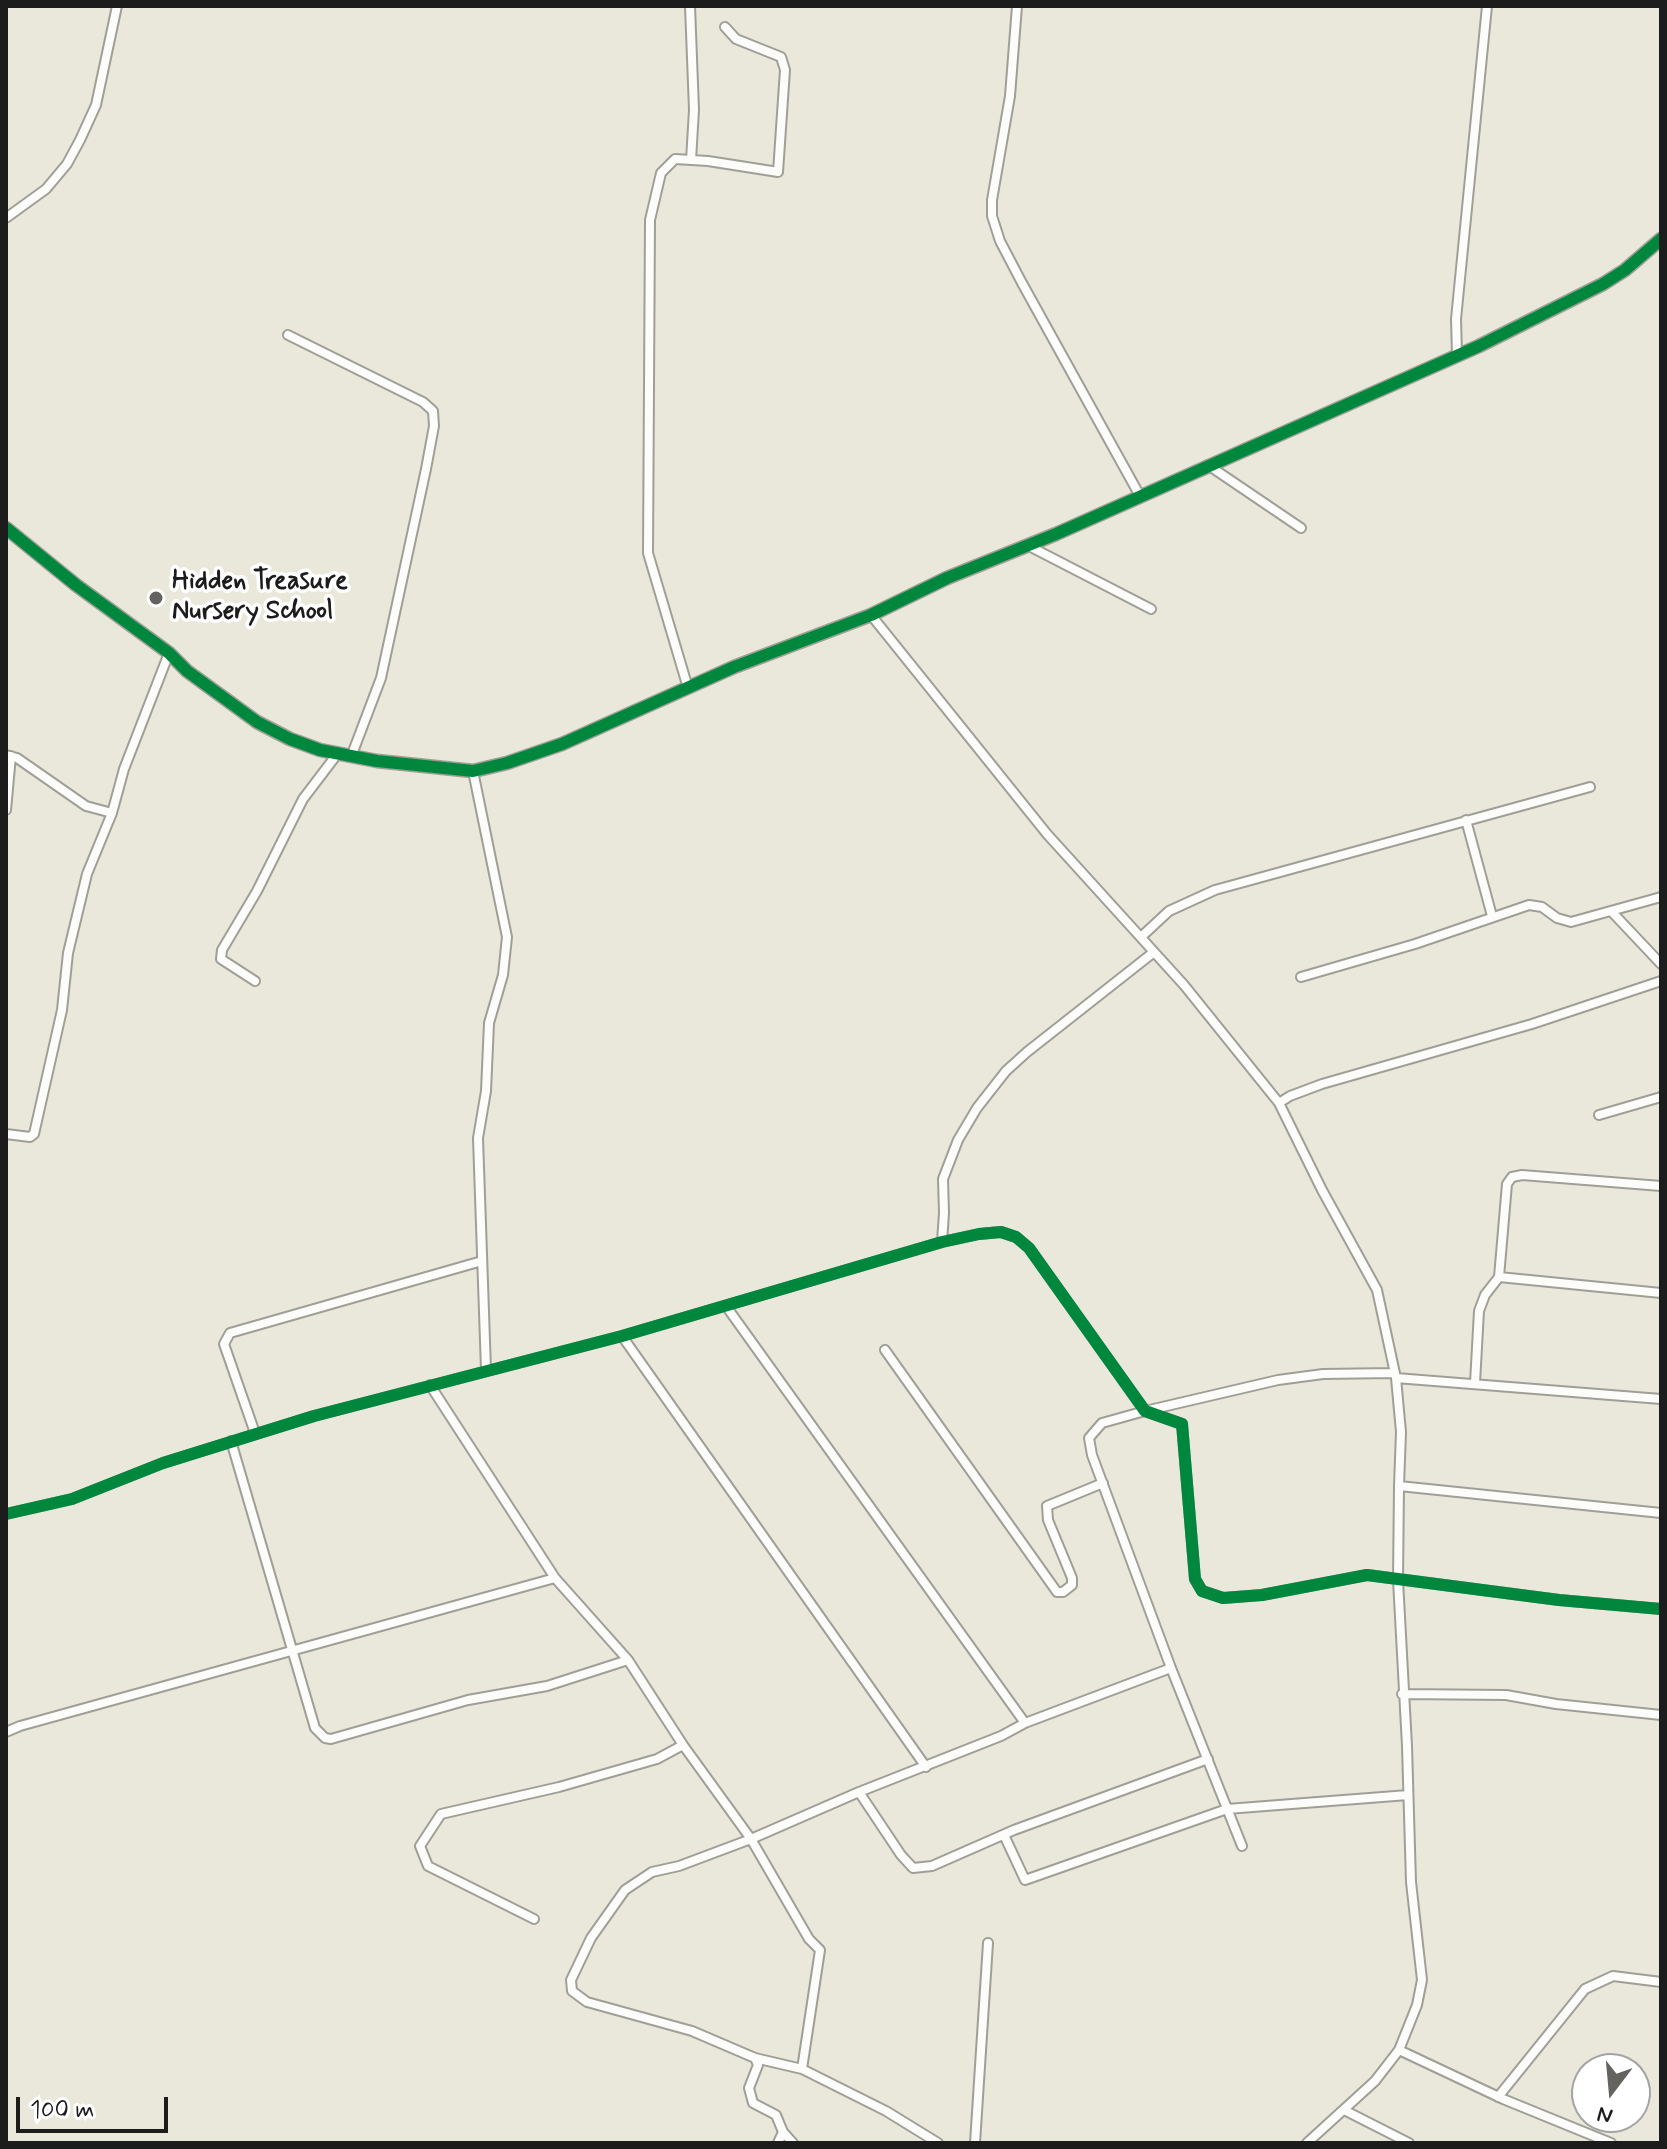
<!DOCTYPE html>
<style>
body{margin:0}
#map{position:relative;width:1667px;height:2149px;overflow:hidden;background:#eae8db;font-family:Mynerve,sans-serif}
canvas{display:block}
.frame{position:absolute;inset:0;border:8px solid #1c1c1c;pointer-events:none}
.north{position:absolute;left:1571px;top:2053px;width:80px;height:80px;box-sizing:border-box;background:#fff;border:2px solid #a4a4a4;border-radius:50%;rotate:196deg;font-size:22px;font-weight:700;line-height:32px;text-align:center;color:#1c1c1c}
.north::after{content:'';display:block;margin:auto;width:28px;height:36px;background:#64635f;clip-path:polygon(50% 0,100% 100%,50% 72%,0 100%)}
.scale{position:absolute;left:16px;top:2097px;width:152px;height:36px;box-sizing:border-box;border:4px solid #1c1c1c;border-top:0;padding-left:10px;font-size:24px;line-height:28px;white-space:nowrap;color:#1c1c1c;-webkit-text-stroke:6px #fff;paint-order:stroke}
</style>
<div id="map">
<canvas width="1667" height="2149"></canvas>
<div class="frame"></div>
<div class="north">N</div>
<div class="scale">100 m</div>
</div>
<script>
const ctx = document.querySelector('canvas').getContext('2d');
ctx.lineJoin = 'round';
const shape = rows => new Path2D(rows.map(r => 'M' + r).join(''));
function trace(path, color, width, dash) { ctx.strokeStyle = color; ctx.lineWidth = width; ctx.lineCap = dash ? 'butt' : 'round'; ctx.setLineDash(dash || []); ctx.stroke(path); }
function label(font, color, halo, rows, align = 'center') {
  ctx.font = font + ' Mynerve,sans-serif'; ctx.lineWidth = 7; ctx.setLineDash([]); ctx.textBaseline = 'middle'; ctx.strokeStyle = halo; ctx.fillStyle = color; for (const [text, x, y, turn = 0] of rows) {
    ctx.save(); ctx.translate(x, y); ctx.rotate((+turn || 0) * Math.PI / 180); ctx.textAlign = isNaN(turn) ? turn : align; if (halo) ctx.strokeText(text, 0, 0); ctx.fillText(text, 0, 0); ctx.restore();
  }
}
const minor = shape([
 [690,6,694,110,691,160],
 [1017,6,1010,96,992,200,992,216,1000,241,1022,283,1140,496],
 [6,218,46,189,67,164,80,140,96,105,117,6],
 [288,335,423,402,433,411,434,426,426,469,381,678,351,757],
 [1457,354,1456,319,1487,6],
 [1208,465,1301,528],
 [1027,545,1151,609],
 [871,615,1047,834,1184,985,1279,1103,1322,1190,1377,1290,1396,1378,1401,1432,1399,1486,1661,1513],
 [688,688,648,553,650,220,661,173,675,159,708,161,778,172,785,70,781,57,736,39,725,27],
 [6,755,17,758,86,806,112,813],
 [473,771,507,937,503,975,489,1023,486,1091,478,1138,486,1370],
 [6,810,11,756],
 [1466,820,1492,916],
 [1612,912,1661,964],
 [1141,937,1169,911,1215,890,1590,787],
 [1301,977,1415,944,1529,905,1542,907,1557,918,1571,922,1661,897],
 [255,981,221,959,222,950,257,891,303,799,338,753],
 [1279,1103,1290,1096,1322,1084,1532,1024,1661,981],
 [1599,1115,1661,1097],
 [6,1134,30,1137,34,1134,62,1010,68,953,87,874,112,813,124,769,169,653],
 [942,1242,944,1213,943,1179,958,1140,977,1108,1006,1071,1027,1052,1154,952],
 [1499,1277,1661,1293],
 [726,1306,1025,1723],
 [622,1336,926,1767],
 [885,1350,1057,1592,1063,1592,1072,1585,1072,1578,1048,1520,1047,1506,1103,1483],
 [1396,1378,1661,1399],
 [1475,1383,1479,1311,1485,1295,1499,1277,1507,1184,1512,1177,1522,1175,1661,1186],
 [430,1385,555,1578,628,1660,683,1745,751,1839,809,1939,820,1950,802,2069],
 [255,1433,224,1344,230,1333,482,1261],
 [231,1441,315,1728,325,1738,331,1739,468,1700,547,1686,628,1660],
 [6,1514,72,1499,163,1463,314,1416,622,1336,942,1242,979,1234,1001,1232,1016,1237,1029,1248,1145,1411,1182,1424,1195,1579,1202,1591,1223,1598,1262,1595,1367,1575,1559,1600,1661,1609],
 [1402,1694,1506,1695,1556,1704,1661,1715],
 [6,1732,20,1726,555,1578],
 [859,1792,901,1855,913,1868,932,1866,1014,1830,1208,1759],
 [1004,1835,1025,1880,1227,1809,1408,1795],
 [1242,1846,1171,1668,1092,1455,1089,1438,1102,1423,1145,1411,1278,1380,1323,1374,1393,1373],
 [534,1919,428,1866,420,1846,441,1814,559,1787,657,1759,683,1745],
 [1399,2050,1503,2099,1611,2143],
 [755,2058,758,2065,749,2088,753,2103,776,2115,783,2132,793,2143],
 [1498,2097,1585,1989,1613,1976,1661,1982],
 [1344,2110,1409,2143],
 [778,2143,783,2132],
 [938,2143,886,2111,802,2069,755,2058,692,2031,587,2002,572,1991,571,1980,591,1938,625,1890,652,1872,679,1866,751,1839,859,1792,1001,1736,1025,1723,1171,1668],
 [975,2143,988,1943],
 [1307,2143,1375,2081,1399,2050,1417,2005,1422,1980,1411,1882,1407,1746,1398,1580,1399,1486]
]);
const tertiary = shape([
 [6,528,76,585,169,653,187,671,257,722,290,739,320,750,377,761,473,771,507,763,562,744,734,667,871,615,947,578,1056,534,1479,346,1603,284,1625,270,1661,239]
]);
const cycleway = shape([
 [6,528,76,585,169,653,187,671,257,722,290,739,320,750,377,761,473,771,507,763,562,744,734,667,871,615,947,578,1056,534,1479,346,1603,284,1625,270,1661,239],
 [6,1514,72,1499,163,1463,314,1416,622,1336,942,1242,979,1234,1001,1232,1016,1237,1029,1248,1145,1411,1182,1424,1195,1579,1202,1591,1223,1598,1262,1595,1367,1575,1559,1600,1661,1609]
]);
const markers = [
 [156,598,8,"#64635f"]
];
const poiNames = [
 ["Hidden Treasure",172,583],
 ["Nursery School",172,613]
];
trace(minor, '#a09f97', 12);
trace(tertiary, '#a09f97', 15);
trace(minor, '#fcfcfa', 8);
trace(tertiary, '#fcfcfa', 11);
trace(cycleway, '#00873e', 12);
for (const [x, y, r, color] of markers) { const dot = new Path2D(); dot.arc(x, y, r, 0, 2 * Math.PI); ctx.fillStyle = color; ctx.fill(dot); trace(dot, '#fff', 3); }
label('bold 26px', '#1c1c1c', '#fff', poiNames, 'left');
</script>
